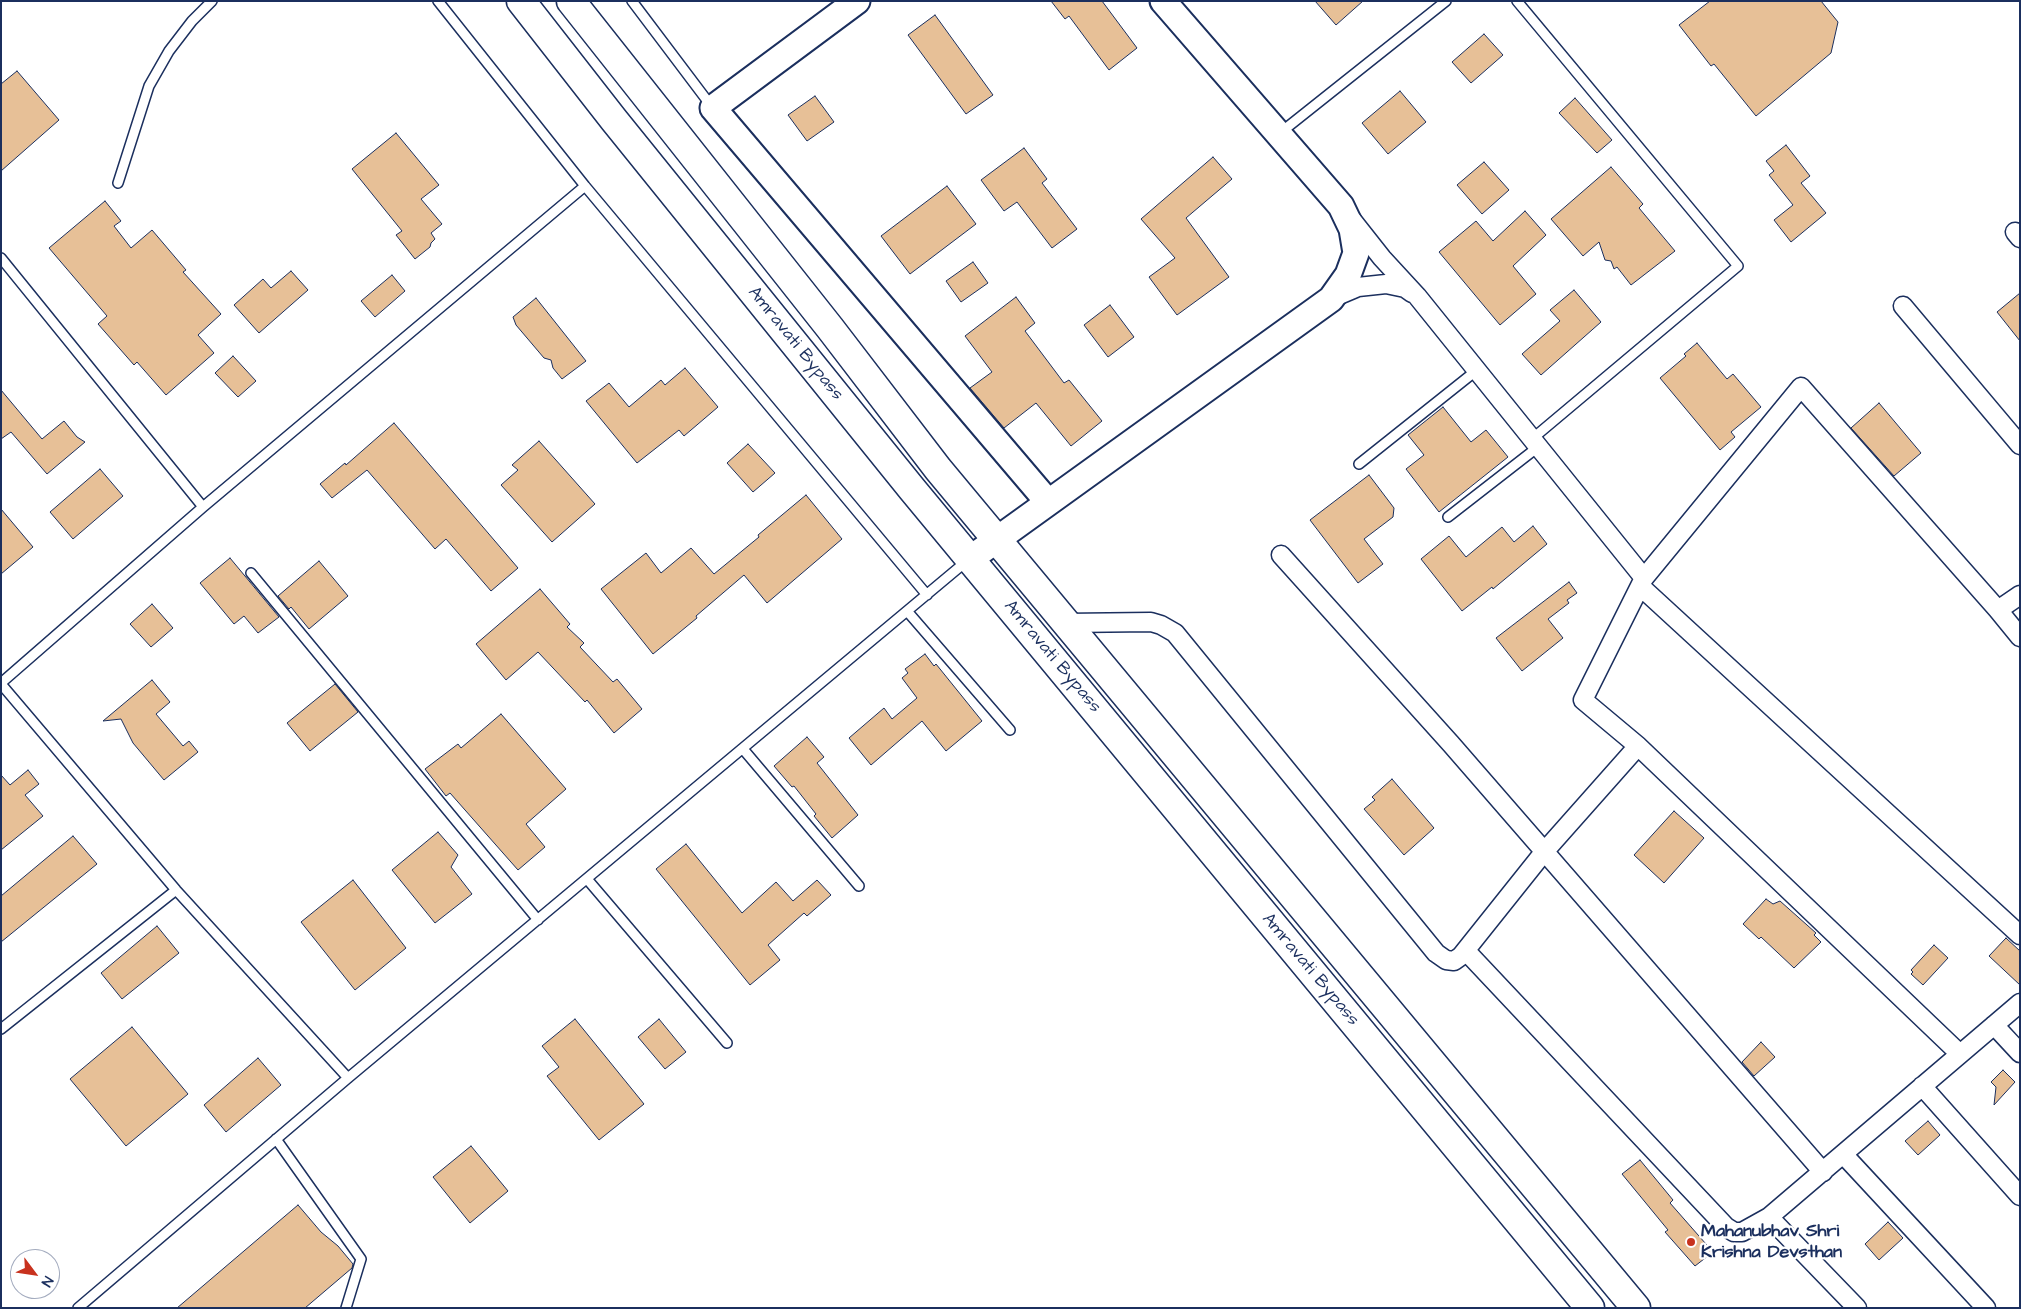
<!DOCTYPE html>
<style>
body{margin:0}
#map{position:relative;width:2021px;height:1309px;overflow:hidden;background:#fff;font-family:"Architects Daughter",sans-serif}
canvas{display:block}
.frame{position:absolute;inset:0;border:2px solid #1b2f5e;pointer-events:none}
.north{position:absolute;left:10px;top:1249px;width:50px;height:50px;box-sizing:border-box;background:#fff;border:1px solid #a4acbf;border-radius:50%;rotate:121deg;font-size:14px;font-weight:700;line-height:20px;text-align:center;color:#1b2f5e}
.north::after{content:'';display:block;margin:auto;width:18px;height:22px;background:#c8321e;clip-path:polygon(50% 0,100% 100%,50% 72%,0 100%)}
</style>
<div id="map">
<canvas width="2021" height="1309"></canvas>
<div class="frame"></div>
<div class="north">N</div>
</div>
<script>
const ctx = document.querySelector('canvas').getContext('2d');
ctx.lineJoin = 'round';
function fill(path, color) { ctx.fillStyle = color; ctx.fill(path, 'evenodd'); }
const shape = rows => new Path2D(rows.map(r => 'M' + r).join(''));
function trace(path, color, width, dash) { ctx.strokeStyle = color; ctx.lineWidth = width; ctx.lineCap = dash ? 'butt' : 'round'; ctx.setLineDash(dash || []); ctx.stroke(path); }
function label(font, color, halo, rows, align = 'center') {
  ctx.font = font + ' "Architects Daughter",sans-serif'; ctx.lineWidth = 4.5; ctx.setLineDash([]); ctx.textBaseline = 'middle'; ctx.strokeStyle = halo; ctx.fillStyle = color; for (const [text, x, y, turn = 0] of rows) {
    ctx.save(); ctx.translate(x, y); ctx.rotate((+turn || 0) * Math.PI / 180); ctx.textAlign = isNaN(turn) ? turn : align; if (halo) ctx.strokeText(text, 0, 0); ctx.fillText(text, 0, 0); ctx.restore();
  }
}
const building = shape([
 [1051,1,1102,1,1137,48,1109,70,1069,16,1065,19,1051,1],
 [1315,1,1363,1,1336,25,1315,1],
 [1710,1,1821,1,1838,22,1831,53,1756,116,1714,64,1711,66,1679,25,1710,1],
 [935,15,993,95,966,114,908,35,935,15],
 [1484,34,1503,55,1471,83,1452,62,1484,34],
 [17,71,59,120,1,171,1,84,17,71],
 [1400,91,1426,122,1388,154,1362,123,1400,91],
 [815,96,834,122,807,141,788,115,815,96],
 [1575,98,1612,140,1597,153,1559,113,1575,98],
 [396,133,439,185,421,199,442,224,431,233,435,239,431,243,430,247,415,259,396,235,402,231,352,169,396,133],
 [1786,145,1810,176,1801,183,1826,213,1791,242,1774,220,1793,205,1769,175,1774,171,1766,161,1786,145],
 [1024,148,1047,179,1042,183,1077,229,1052,248,1017,202,1004,211,981,180,1024,148],
 [1213,157,1232,179,1186,218,1229,277,1177,315,1149,277,1175,258,1141,219,1213,157],
 [1484,162,1509,190,1482,214,1457,185,1484,162],
 [1611,167,1643,204,1639,208,1675,251,1631,285,1617,267,1614,269,1611,261,1605,260,1599,242,1583,256,1551,219,1611,167],
 [947,186,976,224,910,274,881,236,947,186],
 [105,201,121,221,114,226,131,248,152,230,186,270,183,272,221,314,198,335,214,353,166,395,137,362,134,365,98,324,107,316,49,248,105,201],
 [1525,211,1546,235,1513,266,1536,294,1500,325,1439,252,1476,221,1493,241,1525,211],
 [973,262,988,283,961,302,946,281,973,262],
 [291,271,308,290,259,333,234,305,263,279,271,288,291,271],
 [392,275,405,291,375,317,361,301,392,275],
 [1574,290,1601,322,1541,375,1522,354,1560,321,1550,310,1574,290],
 [2020,293,2020,341,1997,312,2020,293],
 [1016,297,1035,323,1025,331,1064,383,1069,380,1102,421,1071,446,1036,403,1004,428,970,388,992,372,965,336,1016,297],
 [536,298,586,361,562,379,553,368,551,360,544,358,516,325,513,317,536,298],
 [1110,305,1134,337,1108,357,1084,325,1110,305],
 [1697,343,1727,379,1733,374,1761,407,1731,432,1735,437,1720,450,1660,378,1686,356,1684,354,1697,343],
 [233,356,256,381,238,397,215,373,233,356],
 [685,368,718,407,684,436,679,430,637,463,586,401,609,383,629,407,661,380,665,385,685,368],
 [1,390,42,439,64,421,77,437,85,442,47,474,11,432,1,439,1,390],
 [1879,403,1921,453,1894,476,1851,428,1879,403],
 [1443,407,1471,442,1486,430,1508,457,1439,512,1406,469,1424,455,1408,435,1443,407],
 [394,423,518,568,491,591,446,539,435,549,367,470,332,498,320,484,345,463,346,465,394,423],
 [539,441,595,504,552,542,501,485,518,470,512,465,539,441],
 [748,444,775,473,753,492,727,463,748,444],
 [100,469,123,496,73,539,50,512,100,469],
 [1369,475,1394,508,1393,517,1364,539,1383,564,1358,583,1310,520,1369,475],
 [806,495,842,539,767,603,744,575,696,616,697,618,653,654,601,589,646,553,661,573,691,548,714,574,759,537,758,535,806,495],
 [1,509,33,547,1,574,1,509],
 [1533,526,1547,544,1493,589,1492,587,1462,611,1421,559,1449,536,1466,557,1502,527,1514,542,1533,526],
 [230,558,279,617,258,633,244,616,234,624,200,583,230,558],
 [319,561,348,596,309,629,291,607,289,609,278,596,319,561],
 [1569,582,1577,593,1567,600,1569,603,1548,619,1563,638,1522,671,1496,638,1569,582],
 [540,589,570,624,567,627,584,643,580,647,613,682,617,679,642,709,614,733,587,700,585,702,538,652,506,680,476,644,540,589],
 [152,604,173,628,151,647,130,624,152,604],
 [925,654,934,666,936,664,982,721,946,751,922,721,871,765,849,738,884,708,892,719,917,698,902,678,908,673,905,669,925,654],
 [152,680,170,702,156,714,183,746,189,741,198,752,164,780,133,743,121,719,103,721,152,680],
 [335,684,358,712,310,751,287,723,335,684],
 [501,714,566,789,526,824,545,847,518,870,450,793,446,796,425,769,458,744,461,748,501,714],
 [807,737,824,757,817,763,858,815,832,838,814,816,816,814,794,786,792,787,774,766,807,737],
 [28,770,39,784,25,795,43,816,1,850,1,775,10,785,28,770],
 [1392,779,1434,828,1404,855,1364,809,1375,800,1372,797,1392,779],
 [1674,811,1704,838,1664,883,1634,855,1674,811],
 [438,832,458,855,451,867,472,894,435,923,392,870,438,832],
 [73,836,97,864,1,942,1,896,73,836],
 [686,844,742,913,776,882,793,901,817,880,831,895,807,916,804,913,768,945,780,960,750,985,656,869,686,844],
 [353,880,406,948,355,990,301,922,353,880],
 [1766,899,1773,904,1780,901,1816,933,1814,935,1821,942,1794,968,1761,937,1759,939,1743,924,1766,899],
 [157,926,179,953,122,999,101,973,157,926],
 [2006,938,2020,951,2020,985,1989,956,2006,938],
 [1934,945,1948,958,1923,985,1911,974,1913,972,1911,970,1934,945],
 [575,1019,644,1104,599,1140,547,1076,559,1067,542,1046,575,1019],
 [659,1019,686,1052,665,1069,638,1037,659,1019],
 [132,1027,188,1094,126,1146,70,1079,132,1027],
 [1761,1042,1775,1057,1754,1076,1742,1062,1761,1042],
 [258,1058,281,1085,226,1132,204,1105,258,1058],
 [2003,1070,2015,1082,1994,1105,1996,1087,1991,1082,2003,1070],
 [1928,1121,1940,1135,1918,1155,1905,1141,1928,1121],
 [471,1146,508,1191,470,1223,433,1177,471,1146],
 [1640,1160,1673,1200,1670,1203,1713,1252,1695,1266,1665,1232,1668,1230,1622,1174,1640,1160],
 [298,1205,321,1232,338,1246,353,1264,352,1268,305,1308,177,1308,298,1205],
 [1888,1222,1903,1238,1879,1260,1865,1244,1888,1222]
]);
const lane = shape([
 [438,1,585,186,927,595],
 [632,1,712,107],
 [1517,1,1738,266,1532,439],
 [1280,133,1446,1],
 [118,183,149,86,169,51,192,21,212,1],
 [1,258,203,507],
 [1359,464,1477,370],
 [1448,517,1538,447],
 [251,573,538,920],
 [907,611,1010,730],
 [1,683,203,507,585,186],
 [1,684,176,890,348,1078],
 [743,749,859,886],
 [587,879,727,1043],
 [1,1029,176,890],
 [276,1139,361,1259,346,1308],
 [78,1308,348,1078,968,560]
]);
const street = shape([
 [1352,220,1382,258,1417,296,1644,578],
 [2015,232,2020,238],
 [1332,298,1358,287,1386,284,1405,288,1412,293],
 [1903,306,2020,445],
 [1281,555,1451,744,1823,1172],
 [1640,586,2020,935],
 [1998,610,2020,595],
 [1066,623,1151,622,1161,625,1175,633,1436,953,1446,960,1454,961,1461,956,1544,852,1638,746],
 [1466,951,1726,1227,1734,1232,1742,1232,1769,1217,2020,1003],
 [1994,1025,2020,1053],
 [1960,1054,1638,746,1583,700,1644,578,1801,387,1998,610,2020,637],
 [1922,1086,2020,1196],
 [1843,1154,1986,1308],
 [1769,1217,1857,1308]
]);
const secondary = shape([
 [857,1,713,108,1048,502],
 [970,559,1331,299,1348,275,1356,253,1352,229,1341,206,1163,1]
]);
const highway = shape([
 [521,1,614,120,912,489,1590,1308],
 [571,1,830,328,938,469,1636,1308]
]);
const markers = [
 [1691,1242,5,"#c8321e"]
];
const streetNames = [
 ["Amravati Bypass",795,344,51],
 ["Amravati Bypass",1052,657,50],
 ["Amravati Bypass",1310,970,50]
];
const poiNames = [
 ["Mahanubhav Shri",1701,1232],
 ["Krishna Devsthan",1701,1253]
];
fill(building, '#e7c097');
trace(building, '#1b2f5e', 1);
trace(lane, '#1b2f5e', 12);
trace(street, '#1b2f5e', 21);
trace(secondary, '#1b2f5e', 29);
trace(highway, '#1b2f5e', 31);
trace(lane, '#fff', 9);
trace(street, '#fff', 18);
trace(secondary, '#fff', 25);
trace(highway, '#fff', 28);
for (const [x, y, r, color] of markers) { const dot = new Path2D(); dot.arc(x, y, r, 0, 2 * Math.PI); ctx.fillStyle = color; ctx.fill(dot); trace(dot, '#fff', 2); }
label('18px', '#1b2f5e', '#fff', streetNames);
label('bold 18px', '#1b2f5e', '#fff', poiNames, 'left');
</script>
